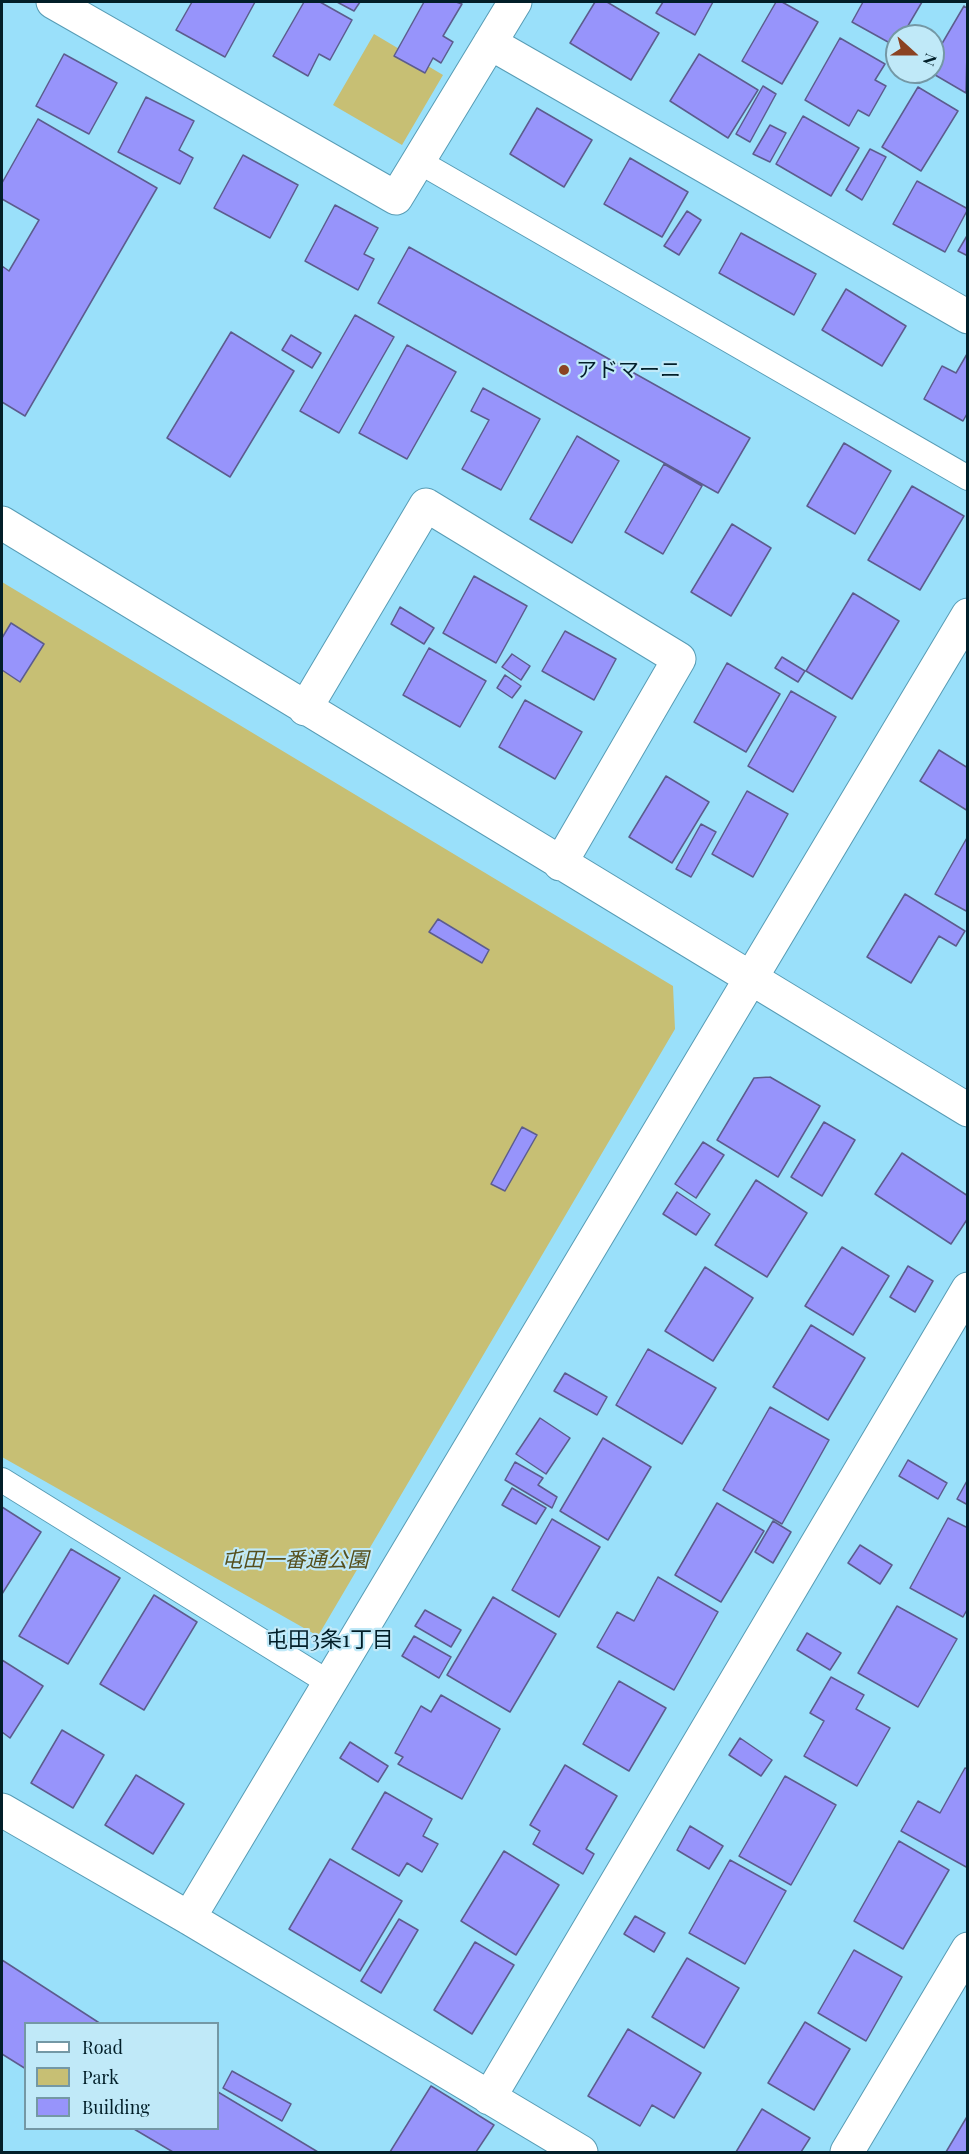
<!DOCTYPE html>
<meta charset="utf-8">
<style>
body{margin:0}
#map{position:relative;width:969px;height:2154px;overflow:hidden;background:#9ae0fa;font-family:"Playfair Display",serif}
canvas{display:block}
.frame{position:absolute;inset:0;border:3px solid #021f29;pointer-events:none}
.legend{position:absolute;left:24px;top:2022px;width:195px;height:108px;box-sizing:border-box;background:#c0e9f8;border:2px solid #7498a5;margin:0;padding:8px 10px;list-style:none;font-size:18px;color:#021f29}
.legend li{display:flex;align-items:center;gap:12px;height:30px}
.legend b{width:30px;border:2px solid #7498a5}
.north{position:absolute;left:885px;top:24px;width:60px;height:60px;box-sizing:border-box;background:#c0e9f8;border:2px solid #7498a5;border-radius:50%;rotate:111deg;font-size:16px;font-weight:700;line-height:24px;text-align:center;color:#021f29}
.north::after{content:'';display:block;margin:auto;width:21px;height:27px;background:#8b4323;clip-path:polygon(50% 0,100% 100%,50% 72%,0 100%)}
</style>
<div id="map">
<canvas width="969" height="2154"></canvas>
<div class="frame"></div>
<ul class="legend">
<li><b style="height:8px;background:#fff"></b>Road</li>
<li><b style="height:16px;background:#c7bf74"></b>Park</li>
<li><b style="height:16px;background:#9794fb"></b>Building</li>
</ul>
<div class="north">N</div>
</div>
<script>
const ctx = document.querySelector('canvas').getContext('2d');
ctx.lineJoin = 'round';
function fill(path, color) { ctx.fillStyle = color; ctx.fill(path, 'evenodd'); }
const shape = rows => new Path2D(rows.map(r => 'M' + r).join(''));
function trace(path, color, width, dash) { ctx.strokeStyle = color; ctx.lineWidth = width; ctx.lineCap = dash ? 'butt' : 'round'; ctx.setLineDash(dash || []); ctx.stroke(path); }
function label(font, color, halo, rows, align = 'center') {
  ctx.font = font + ' "Playfair Display","Noto Sans JP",serif'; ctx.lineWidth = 4.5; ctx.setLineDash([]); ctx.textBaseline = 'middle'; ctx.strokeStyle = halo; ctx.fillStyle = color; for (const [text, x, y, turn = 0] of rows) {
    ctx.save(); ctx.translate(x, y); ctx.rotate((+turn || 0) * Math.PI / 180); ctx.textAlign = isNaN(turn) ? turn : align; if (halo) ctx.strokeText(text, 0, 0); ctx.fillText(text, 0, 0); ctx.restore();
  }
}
const green = shape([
 [374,34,443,75,402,145,333,105],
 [2,582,673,986,675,1029,318,1636,2,1457]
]);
const building = shape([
 [192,2,255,2,225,57,176,30,192,2],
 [304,2,320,2,352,20,330,60,319,54,308,76,273,56,304,2],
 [337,2,360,2,354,11,337,2],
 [424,2,456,2,462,4,443,36,453,42,441,63,433,58,425,73,394,56,424,2],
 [595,2,607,2,659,33,631,80,570,43,595,2],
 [663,2,713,2,695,35,656,13,663,2],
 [776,2,782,2,818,22,782,84,742,61,776,2],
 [863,2,922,2,902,36,897,36,897,47,852,22,863,2],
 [964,6,968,9,966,93,930,72,933,72,933,59,964,6],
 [840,38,885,64,875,80,886,86,869,116,858,110,849,126,805,100,840,38],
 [64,54,117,83,89,134,36,106,64,54],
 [699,54,758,90,728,138,670,101,699,54],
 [763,86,776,94,750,142,736,134,763,86],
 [918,87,958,111,921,171,882,147,918,87],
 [146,97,194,121,179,150,193,158,180,184,118,152,146,97],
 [537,108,592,140,564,187,510,154,537,108],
 [803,116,859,148,831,196,776,164,803,116],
 [38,119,157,188,25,416,2,402,2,266,9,271,39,220,2,199,2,183,38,119],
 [770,125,786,133,770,162,753,154,770,125],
 [870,149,886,157,862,200,846,190,870,149],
 [243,155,298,185,270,238,214,208,243,155],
 [630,158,688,192,662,237,604,204,630,158],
 [917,181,968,209,945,252,893,224,917,181],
 [335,205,378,228,364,254,374,259,358,290,305,261,335,205],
 [687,211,701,220,679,255,664,246,687,211],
 [741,233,816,274,794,315,719,273,741,233],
 [968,234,968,256,958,251,968,234],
 [409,247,750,438,718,493,378,303,409,247],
 [846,289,906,326,882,366,822,330,846,289],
 [355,315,394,337,339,433,300,411,355,315],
 [231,332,294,371,230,477,167,438,231,332],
 [291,335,321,353,312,368,282,350,291,335],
 [407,345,456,372,407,459,359,433,407,345],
 [967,354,968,412,963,421,924,399,942,366,956,373,967,354],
 [483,388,540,419,501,490,462,469,489,420,471,411,483,388],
 [577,436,619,461,572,543,530,519,577,436],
 [844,443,891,471,855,534,807,506,844,443],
 [664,464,702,486,663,554,625,532,664,464],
 [912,486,964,516,920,590,868,560,912,486],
 [732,524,771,548,731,616,691,592,732,524],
 [474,576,527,606,496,663,443,633,474,576],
 [853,593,899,621,852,699,806,671,853,593],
 [400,607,434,628,424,644,391,624,400,607],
 [11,623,44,644,20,682,2,670,2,638,11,623],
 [565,631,616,659,594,700,542,671,565,631],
 [429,648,486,681,460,727,403,695,429,648],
 [512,654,530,666,521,680,502,667,512,654],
 [782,657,805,671,798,682,775,668,782,657],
 [727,663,780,694,746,752,694,722,727,663],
 [505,675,521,686,512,698,497,688,505,675],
 [791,691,836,717,793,792,748,766,791,691],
 [525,700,582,732,555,779,499,747,525,700],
 [939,750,968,768,968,811,920,781,939,750],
 [666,776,709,802,672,863,629,837,666,776],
 [747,791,788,814,753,877,712,854,747,791],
 [701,824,716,832,691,877,676,869,701,824],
 [968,836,968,912,935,894,968,836],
 [905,894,965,931,956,946,939,936,911,983,867,957,905,894],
 [438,919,489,950,482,963,429,932,438,919],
 [770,1077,820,1106,778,1177,717,1140,754,1078,770,1077],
 [824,1122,855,1140,822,1196,791,1177,824,1122],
 [522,1127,537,1135,505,1191,491,1184,522,1127],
 [703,1142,724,1155,696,1198,675,1184,703,1142],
 [902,1153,968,1196,968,1218,951,1244,875,1194,902,1153],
 [756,1180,807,1213,767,1277,715,1245,756,1180],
 [677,1192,710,1214,696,1235,663,1214,677,1192],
 [842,1247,889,1276,853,1335,805,1306,842,1247],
 [908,1266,933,1281,915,1312,890,1297,908,1266],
 [705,1267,753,1298,713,1361,665,1331,705,1267],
 [811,1325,865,1358,828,1420,773,1387,811,1325],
 [648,1349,716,1388,682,1444,616,1405,648,1349],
 [565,1373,607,1397,597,1415,554,1391,565,1373],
 [770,1407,829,1440,782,1524,723,1490,770,1407],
 [540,1418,570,1438,546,1474,516,1454,540,1418],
 [603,1438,651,1467,608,1540,560,1511,603,1438],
 [908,1460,947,1483,938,1499,899,1476,908,1460],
 [515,1462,543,1478,538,1485,557,1497,552,1508,505,1480,515,1462],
 [968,1479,968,1505,957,1499,968,1479],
 [512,1488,546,1508,536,1524,502,1505,512,1488],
 [717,1503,764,1531,721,1602,675,1575,717,1503],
 [2,1507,41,1532,2,1594,2,1507],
 [948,1518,968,1528,968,1608,963,1617,910,1588,948,1518],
 [552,1519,600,1547,559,1617,512,1590,552,1519],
 [773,1521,791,1532,773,1563,755,1552,773,1521],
 [860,1545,892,1565,880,1584,848,1563,860,1545],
 [71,1549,120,1578,68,1664,19,1636,71,1549],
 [658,1577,718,1612,674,1690,597,1647,617,1612,634,1621,658,1577],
 [154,1595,197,1622,144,1710,100,1684,154,1595],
 [493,1597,556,1634,510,1712,447,1675,493,1597],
 [897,1606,957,1639,918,1707,858,1673,897,1606],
 [425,1610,461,1630,451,1647,415,1626,425,1610],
 [807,1633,841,1653,830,1670,797,1650,807,1633],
 [414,1636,451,1657,439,1678,402,1656,414,1636],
 [2,1660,43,1686,10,1738,2,1732,2,1660],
 [831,1677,864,1695,856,1709,890,1728,857,1786,804,1756,824,1721,810,1713,831,1677],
 [619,1681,666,1708,629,1771,583,1744,619,1681],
 [441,1695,500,1729,462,1799,398,1764,403,1757,395,1753,421,1706,431,1712,441,1695],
 [62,1730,104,1755,73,1808,31,1783,62,1730],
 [740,1738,772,1760,761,1776,729,1755,740,1738],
 [350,1742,388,1766,378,1782,340,1758,350,1742],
 [565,1765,617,1796,586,1849,594,1854,583,1874,533,1844,540,1831,530,1825,565,1765],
 [965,1768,968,1769,968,1868,901,1831,918,1801,940,1813,965,1768],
 [136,1775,184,1804,153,1854,105,1825,136,1775],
 [785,1776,836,1805,791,1885,739,1856,785,1776],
 [385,1792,432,1819,423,1836,438,1844,422,1872,407,1863,399,1876,352,1849,385,1792],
 [690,1826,723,1846,709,1869,677,1850,690,1826],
 [899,1841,949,1870,903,1949,854,1921,899,1841],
 [504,1851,559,1885,516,1955,461,1921,504,1851],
 [330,1859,402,1901,360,1971,289,1929,330,1859],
 [730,1860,786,1891,745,1964,689,1933,730,1860],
 [635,1916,665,1933,654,1952,624,1934,635,1916],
 [399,1919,418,1930,381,1993,361,1981,399,1919],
 [475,1942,514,1965,472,2034,434,2010,475,1942],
 [854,1950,902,1977,866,2041,818,2013,854,1950],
 [687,1958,739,1988,704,2048,652,2017,687,1958],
 [2,1960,101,2024,26,2024,26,2069,2,2054,2,1960],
 [805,2022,850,2049,814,2110,768,2083,805,2022],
 [628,2029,701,2073,674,2118,652,2105,640,2126,588,2096,628,2029],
 [232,2071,291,2104,282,2121,223,2088,232,2071],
 [431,2086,494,2125,476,2152,390,2152,431,2086],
 [218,2092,318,2152,173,2152,134,2129,218,2128,218,2092],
 [762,2109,810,2138,801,2152,736,2152,762,2109],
 [968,2115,968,2152,946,2152,968,2115]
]);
const lane = shape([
 [418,161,968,478],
 [2,1480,331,1684]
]);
const street = shape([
 [53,2,396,198,515,2],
 [490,43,968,317],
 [2,523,968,1110],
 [305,709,426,505,679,659,560,864],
 [2,1810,189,1918,581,2152],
 [189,1918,968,615],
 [489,2098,968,1289],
 [847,2152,968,1949]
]);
const markers = [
 [564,370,6,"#8b4323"]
];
const poiNames = [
 ["アドマーニ",576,370]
];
const parkNames = [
 ["屯田一番通公園",295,1560]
];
const neighbourhoodNames = [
 ["屯田3条1丁目",330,1640]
];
fill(green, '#c7bf74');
fill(building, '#9794fb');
trace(building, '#5c5c8d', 1.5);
trace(lane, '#579cb5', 26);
trace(street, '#579cb5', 35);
trace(lane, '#fff', 24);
trace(street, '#fff', 33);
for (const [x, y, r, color] of markers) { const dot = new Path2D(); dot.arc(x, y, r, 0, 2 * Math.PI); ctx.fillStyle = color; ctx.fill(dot); trace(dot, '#c0e9f8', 2); }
label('21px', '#021f29', '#c0e9f8', poiNames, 'left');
label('italic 21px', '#554f1c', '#c0e9f8', parkNames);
label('22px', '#021f29', '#c0e9f8', neighbourhoodNames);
</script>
